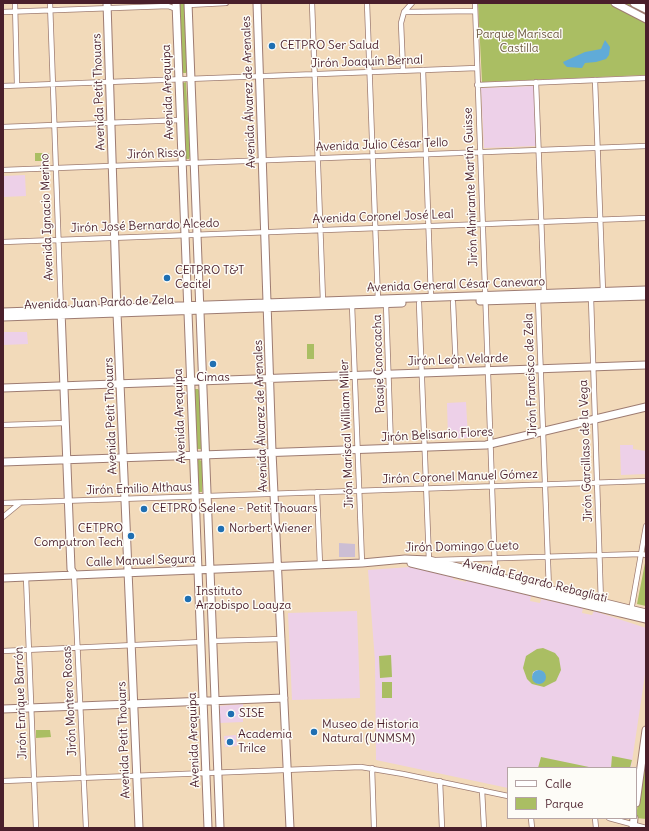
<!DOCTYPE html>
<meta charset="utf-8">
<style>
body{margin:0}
#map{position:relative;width:649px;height:831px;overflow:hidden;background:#f2daba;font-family:Delius,sans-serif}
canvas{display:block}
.frame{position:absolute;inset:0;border:4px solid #4a1f2b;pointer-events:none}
.legend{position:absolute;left:507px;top:767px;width:130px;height:52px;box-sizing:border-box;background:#fdfcf7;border:1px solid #b5a4a5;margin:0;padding:5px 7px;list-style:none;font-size:12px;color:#4a1f2b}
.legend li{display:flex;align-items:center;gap:8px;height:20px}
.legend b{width:20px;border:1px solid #b5a4a5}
</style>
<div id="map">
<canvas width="649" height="831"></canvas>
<div class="frame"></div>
<ul class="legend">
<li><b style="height:5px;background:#fff"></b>Calle</li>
<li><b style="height:11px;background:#aabe63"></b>Parque</li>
</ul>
</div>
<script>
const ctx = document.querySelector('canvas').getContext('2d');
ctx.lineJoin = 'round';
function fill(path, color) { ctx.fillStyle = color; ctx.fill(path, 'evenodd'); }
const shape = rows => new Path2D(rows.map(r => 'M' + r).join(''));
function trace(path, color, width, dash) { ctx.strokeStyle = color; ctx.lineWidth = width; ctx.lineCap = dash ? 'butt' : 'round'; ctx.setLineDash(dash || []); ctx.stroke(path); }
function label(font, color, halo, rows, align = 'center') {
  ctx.font = font + ' Delius,sans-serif'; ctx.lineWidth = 3; ctx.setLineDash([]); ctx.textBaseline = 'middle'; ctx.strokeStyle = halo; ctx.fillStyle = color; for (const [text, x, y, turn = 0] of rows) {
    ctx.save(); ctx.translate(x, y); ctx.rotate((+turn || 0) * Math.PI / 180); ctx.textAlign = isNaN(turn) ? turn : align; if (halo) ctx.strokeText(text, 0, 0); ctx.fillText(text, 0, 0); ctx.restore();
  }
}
const built = shape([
 [534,86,536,146,484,148,481,88],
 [25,175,26,196,3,197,3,176],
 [3,332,27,332,28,344,3,345],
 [466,402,468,438,448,439,447,403],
 [620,445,633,445,633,449,646,451,646,474,621,475],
 [410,567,454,576,453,579,466,582,467,579,531,596,530,601,540,603,541,599,583,608,582,613,592,615,594,611,646,628,646,668,631,768,508,768,508,788,376,760,375,661,368,570],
 [357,611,360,698,292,700,288,613],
 [243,704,243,722,219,723,218,706],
 [236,735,237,746,225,747,224,736]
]);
const industrial = shape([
 [339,543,355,544,355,557,339,557]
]);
const green = shape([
 [178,3,185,3,187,71,186,73,183,73,181,71],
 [478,3,646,3,646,75,482,82],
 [186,82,190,156,189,159,185,159,183,83],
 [35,153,49,153,49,161,35,161],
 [307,344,314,344,314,359,307,359],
 [195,389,198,389,200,391,201,449,196,449],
 [197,459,202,461,202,492,198,492],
 [646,558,646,606,637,604],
 [543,648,555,653,559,658,561,670,556,681,544,687,532,684,527,679,523,668,526,656,537,649],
 [537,670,542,671,545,674,539,684,535,682,532,677,533,672],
 [391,655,392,677,380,678,379,656],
 [382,682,392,682,392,698,382,698],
 [36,730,50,730,51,737,36,738],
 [646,741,646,819,636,818],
 [612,756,632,760,630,768,611,768],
 [541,757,589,767,589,768,538,768]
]);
const water = shape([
 [605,40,610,47,609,55,606,59,596,62,585,63,582,68,567,67,564,64,563,62,585,52,601,49],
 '532 677a7 7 0 1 1 14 0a7 7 0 1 1-14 0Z'
]);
const street = shape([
 [15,3,17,85],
 [50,3,61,311],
 [312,3,323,301],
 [367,3,378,301],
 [475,3,495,572,493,576],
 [188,5,226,3],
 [3,12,168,6,176,9],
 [404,12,475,11],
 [403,70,401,23,404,12,412,3],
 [423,70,431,298],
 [595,80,603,292],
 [536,82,544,294,538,299,549,590],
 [477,85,646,78],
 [3,86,477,68],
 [3,127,181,120],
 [3,170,646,146],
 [3,242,646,218],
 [591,298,601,603],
 [453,302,456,371],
 [419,303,429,561],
 [386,304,391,448],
 [352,305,362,563],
 [3,425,66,423],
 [317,492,320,565],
 [3,503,646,481],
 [3,517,20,503],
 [436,560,641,554,646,555],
 [74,574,86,828],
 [26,577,36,828],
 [631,611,646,526],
 [212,641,282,639],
 [3,651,201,642],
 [372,768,374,828],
 [3,781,361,767,403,774,508,796],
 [440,781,442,828],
 [482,790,484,828],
 [531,818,532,828],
 [595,818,596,828],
 [609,818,646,828]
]);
const secondary = shape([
 [107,3,117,313,139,828],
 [176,3,208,828],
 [188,3,220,828],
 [257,3,272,452,290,828],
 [615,3,646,19],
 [634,3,646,9],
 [480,301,646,296],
 [61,311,71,569,74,574],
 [3,312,646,290],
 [3,317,402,303],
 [3,388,646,365],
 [3,462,486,445,646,407],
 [411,563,646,619],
 [3,578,362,563,405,559,429,560,646,613],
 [3,709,284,698],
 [636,803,646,730],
 [633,828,634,818]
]);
const markers = [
 [272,46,4,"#1f6fb2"],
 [167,278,4,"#1f6fb2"],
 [213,364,4,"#1f6fb2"],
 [144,509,4,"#1f6fb2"],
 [221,529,4,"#1f6fb2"],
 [131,536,4,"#1f6fb2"],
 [188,599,4,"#1f6fb2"],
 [231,714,4,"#1f6fb2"],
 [314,732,4,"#1f6fb2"],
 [230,742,4,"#1f6fb2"]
];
const parkNames = [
 ["Parque Mariscal",519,35],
 ["Castilla",519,49]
];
const poiNames = [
 ["CETPRO Ser Salud",280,46],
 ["CETPRO T&T",175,271],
 ["Cecitel",175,285],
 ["Cimas",213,378,"center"],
 ["CETPRO Selene - Petit Thouars",152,509],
 ["CETPRO",123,529,"right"],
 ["Computron Tech",123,543,"right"],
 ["Norbert Wiener",229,529],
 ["Instituto",196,592],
 ["Arzobispo Loayza",196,606],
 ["SISE",239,714],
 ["Museo de Historia",322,725],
 ["Natural (UNMSM)",322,739],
 ["Academia",238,735],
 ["Trilce",238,749]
];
const streetNames = [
 ["Jirón Joaquín Bernal",367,62,-2],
 ["Avenida Petit Thouars",99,92,-92],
 ["Avenida Arequipa",168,92,-92],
 ["Avenida Álvarez de Arenales",249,92,-92],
 ["Avenida Julio César Tello",382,145,-2],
 ["Jirón Risso",156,154,-2],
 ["Jirón Almirante Martin Guisse",471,187,-92],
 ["Avenida Ignacio Merino",47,217,-92],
 ["Avenida Coronel José Leal",383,217,-2],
 ["Jirón José Bernardo Alcedo",145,226,-2],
 ["Avenida General César Canevaro",456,285,-2],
 ["Avenida Juan Pardo de Zela",99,303,-2],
 ["Jirón León Velarde",458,360,-2],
 ["Pasaje Conocacha",379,364,-92],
 ["Jirón Francisco de Zela",531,375,-92],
 ["Avenida Petit Thouars",111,416,-92],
 ["Avenida Arequipa",180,416,-92],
 ["Avenida Álvarez de Arenales",261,416,-92],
 ["Jirón Mariscal William Miller",347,434,-92],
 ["Jirón Belisario Flores",437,435,-3],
 ["Jirón Garcillaso de la Vega",586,451,-92],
 ["Jirón Coronel Manuel Gómez",460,477,-2],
 ["Jirón Emilio Althaus",139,489,-2],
 ["Jirón Domingo Cueto",462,547,-1],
 ["Calle Manuel Segura",141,561,-2],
 ["Avenida Edgardo Rebagliati",535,581,14],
 ["Jirón Montero Rosas",70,701,-93],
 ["Jirón Enrique Barrón",21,703,-92],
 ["Avenida Petit Thouars",124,740,-92],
 ["Avenida Arequipa",194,740,-92]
];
fill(built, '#edd0e8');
fill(industrial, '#ccbed4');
fill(green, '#aabe63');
fill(water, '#60abd8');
trace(street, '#9e7c72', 6);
trace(secondary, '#9e7c72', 9);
trace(street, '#fff', 4.5);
trace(secondary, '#fff', 7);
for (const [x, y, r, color] of markers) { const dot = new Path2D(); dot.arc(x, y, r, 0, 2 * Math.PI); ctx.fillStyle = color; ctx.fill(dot); trace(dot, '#fdfcf7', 1.5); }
label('12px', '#6c573f', '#fdfcf7', parkNames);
label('12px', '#4a1f2b', '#fdfcf7', poiNames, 'left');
label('12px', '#4a1f2b', '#fdfcf7', streetNames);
</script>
